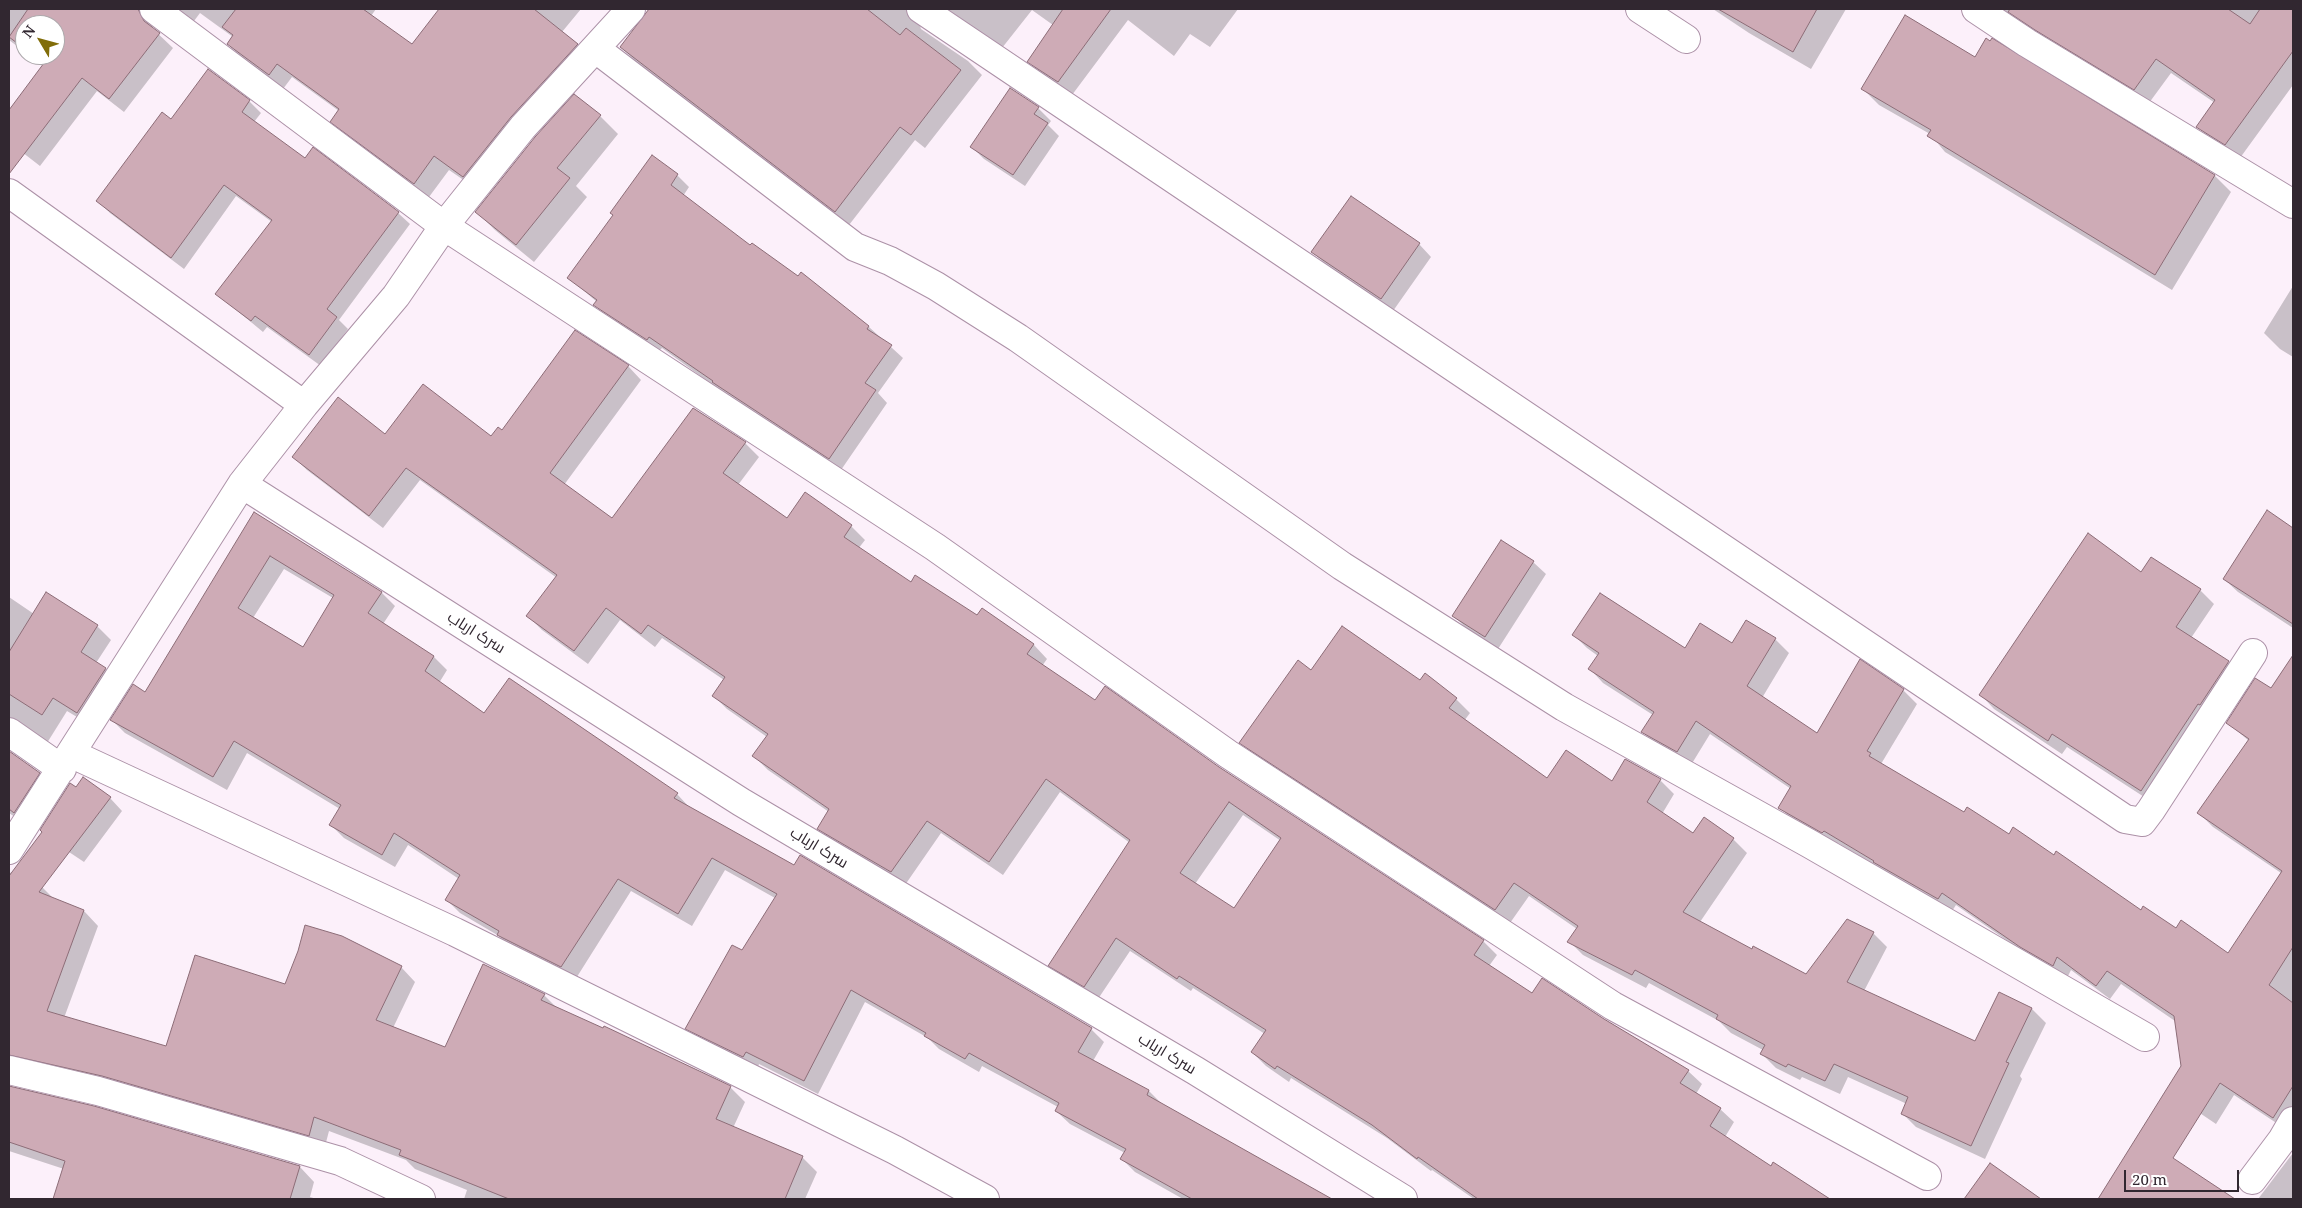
<!DOCTYPE html>
<meta charset="utf-8">
<style>
body{margin:0}
#map{position:relative;width:2302px;height:1208px;overflow:hidden;background:#fcf0fa;font-family:"Noto Serif",serif}
canvas{display:block}
.frame{position:absolute;inset:0;border:10px solid #312730;pointer-events:none}
.north{position:absolute;left:15px;top:15px;width:50px;height:50px;box-sizing:border-box;background:#fff;border:1px solid #ada9ac;border-radius:50%;rotate:307deg;font-size:14px;font-weight:700;line-height:20px;text-align:center;color:#312730}
.north::after{content:'';display:block;margin:auto;width:18px;height:22px;background:#816d09;clip-path:polygon(50% 0,100% 100%,50% 72%,0 100%)}
.scale{position:absolute;left:2124px;top:1170px;width:115px;height:22px;box-sizing:border-box;border:2px solid #312730;border-top:0;padding-left:6px;font-size:15px;line-height:18px;white-space:nowrap;color:#312730;-webkit-text-stroke:4px #fff;paint-order:stroke}
</style>
<div id="map">
<canvas width="2302" height="1208"></canvas>
<div class="frame"></div>
<div class="north">N</div>
<div class="scale">20 m</div>
</div>
<script>
const ctx = document.querySelector('canvas').getContext('2d');
ctx.lineJoin = 'round';
function fill(path, color) { ctx.fillStyle = color; ctx.fill(path, 'evenodd'); }
const shape = rows => new Path2D(rows.map(r => 'M' + r).join(''));
function trace(path, color, width, dash) { ctx.strokeStyle = color; ctx.lineWidth = width; ctx.lineCap = dash ? 'butt' : 'round'; ctx.setLineDash(dash || []); ctx.stroke(path); }
function label(font, color, halo, rows, align = 'center') {
  ctx.font = font + ' "Noto Serif",Cairo,serif'; ctx.lineWidth = 4; ctx.setLineDash([]); ctx.textBaseline = 'middle'; ctx.strokeStyle = halo; ctx.fillStyle = color; for (const [text, x, y, turn = 0] of rows) {
    ctx.save(); ctx.translate(x, y); ctx.rotate((+turn || 0) * Math.PI / 180); ctx.textAlign = isNaN(turn) ? turn : align; if (halo) ctx.strokeText(text, 0, 0); ctx.fillText(text, 0, 0); ctx.restore();
  }
}
const shadow = shape([
 [9,9,162,9,152,22,153,29,173,48,124,112,97,91,40,166,9,142,9,112,44,66,29,55,55,55,55,25,25,25,25,52,9,40],
 [175,9,376,9,371,16,412,45,441,9,581,9,562,32,592,59,478,190,449,170,429,197,346,136,332,121,339,111,292,77,283,89,242,58,228,44,233,37,200,13,194,21],
 [650,9,930,9,919,22,921,29,968,61,982,75,925,148,915,140,849,225,636,62,621,47],
 [942,9,1238,9,1210,47,1190,34,1174,56,1128,20,1072,95,1043,76,1029,62,1053,25,1032,10,1002,48],
 [1713,9,1846,9,1811,69,1749,33],
 [1998,9,2293,9,2293,85,2240,158,2212,141,2198,127,2215,103,2171,73,2149,103],
 [208,71,249,101,261,113,254,122,305,160,398,213,410,224,339,320,348,329,321,366,267,327,263,332,217,294,272,222,236,196,184,269,110,213,98,201,171,121],
 [1010,89,1038,108,1051,121,1048,125,1059,136,1025,186,984,159,972,147],
 [1863,89,2117,144,2129,125,2215,176,2231,192,2172,290,1945,152,1930,134,1879,105],
 [600,116,618,134,576,186,587,197,534,262,495,230,477,212],
 [677,175,689,187,683,196,751,247,869,327,903,358,878,393,887,403,841,470,725,394,662,348,659,351,607,317,595,305,597,302,569,278],
 [1419,244,1431,257,1393,311,1325,264,1313,252],
 [2293,286,2293,357,2280,349,2264,333],
 [628,366,641,380,564,485,613,520,694,409,745,443,759,457,738,485,787,519,805,494,851,526,865,540,858,549,911,584,978,617,983,610,1034,645,1047,659,1042,666,1095,702,1219,768,1483,941,1497,955,1489,966,1533,995,1604,1020,1688,1071,1702,1084,1696,1094,1720,1109,1734,1122,1725,1137,1771,1168,1826,1199,1474,1199,1432,1170,1431,1171,1387,1138,1291,1078,1289,1082,1266,1066,1252,1052,1265,1034,1193,988,1191,991,1130,951,1098,999,1064,979,1050,965,1130,843,1060,792,1003,875,941,833,905,885,832,842,818,828,829,812,768,770,754,756,767,737,727,709,713,695,724,680,662,638,655,647,620,620,588,664,542,630,528,616,557,578,420,480,383,528,307,470,294,457,386,436,492,438],
 [1243,815,1281,841,1235,910,1195,884],
 [2268,512,2293,529,2293,628,2238,592,2224,579],
 [255,514,382,593,395,606,383,624,434,657,447,670,439,683,485,715,677,794,690,808,1091,1029,1104,1042,1093,1061,1149,1091,1162,1104,1329,1199,1183,1199,1135,1172,1122,1159,1125,1153,1070,1124,1056,1111,1058,1107,982,1066,979,1072,939,1049,928,1038,865,1002,818,1094,759,1064,757,1070,700,1042,687,1028,743,952,775,898,725,870,692,926,631,891,575,980,511,948,499,936,460,913,447,900,459,879,408,845,395,867,344,838,331,825,340,809,247,753,227,790,125,733,112,720,145,693],
 [284,569,333,598,304,648,253,618],
 [1502,542,1533,562,1546,574,1498,649,1466,628,1454,616],
 [2142,574,2200,590,2214,604,2191,638,2228,662,2242,676,2155,804,2067,747,2062,754,1994,709,1981,695],
 [9,597,34,614,97,626,111,640,96,663,106,669,119,682,92,726,67,711,47,743,9,739],
 [1746,622,1775,639,1789,653,1762,698,1817,735,1860,661,1903,690,1917,704,1881,764,1964,814,2009,836,2141,912,2229,955,2281,873,2213,827,2199,813,2249,741,2228,723,2271,690,2293,657,2293,1128,2290,1132,2234,1095,2216,1124,2182,1101,2182,1067,2175,1021,2121,984,2110,999,2071,970,2067,978,2035,960,1956,905,1952,911,1838,843,1836,846,1793,821,1780,807,1791,789,1710,734,1691,765,1656,746,1643,732,1653,715,1603,683,1590,669,1598,656,1587,648,1574,635,1685,650,1732,645],
 [1311,671,1420,682,1456,699,1470,713,1464,721,1547,780,1612,783,1660,780,1674,794,1662,814,1694,835,1733,839,1747,853,1700,922,1752,951,1806,975,1873,933,1887,947,1864,991,1976,1043,2000,993,2032,1009,2046,1023,2020,1076,2022,1079,1985,1159,1916,1127,1902,1113,1907,1104,1848,1077,1840,1094,1802,1077,1800,1080,1776,1068,1762,1054,1763,1050,1731,1033,1719,1021,1649,983,1646,988,1583,955,1569,941,1577,929,1529,896,1510,923,1255,757,1241,742],
 [9,752,39,774,53,787,28,826,9,813],
 [76,789,110,798,122,811,84,862,54,842],
 [9,872,43,888,54,899,84,911,98,926,64,1018,167,1047,286,985,401,967,415,982,393,1028,445,1048,544,995,559,1010,730,1087,745,1102,733,1128,802,1157,817,1172,805,1199,464,1199,467,1190,415,1169,406,1160,329,1131,324,1150,9,1080],
 [9,1087,94,1107,300,1167,314,1182,310,1197,317,1199,54,1199,64,1169,9,1151],
 [2150,1144,2233,1199,2115,1199],
 [2293,1153,2293,1199,2258,1199],
 [1990,1165,2039,1199,1965,1199]
]);
const building = shape([
 [28,9,138,9,144,21,160,33,109,99,82,78,9,174,9,110,44,63,33,55,55,55,55,25,25,25,25,49,9,37,28,9],
 [236,9,363,9,412,44,439,9,534,9,578,44,511,117,463,177,434,156,414,184,330,122,339,109,277,64,269,75,227,44,233,35,222,27,236,9],
 [649,9,867,9,900,35,906,28,961,70,911,135,900,127,835,212,620,47,649,9],
 [1063,9,1111,9,1058,82,1027,62,1063,9],
 [1718,9,1817,9,1793,52,1718,9],
 [2010,9,2228,9,2250,24,2260,9,2293,9,2293,51,2225,145,2196,127,2215,100,2156,59,2134,90,2035,30,2008,12,2010,9],
 [1905,15,1975,57,1986,38,1990,41,1992,38,2215,175,2155,275,1927,136,1931,130,1861,89,1905,15],
 [208,69,250,100,242,112,305,158,313,147,399,212,327,309,337,317,309,355,255,316,251,321,215,294,272,220,224,185,171,258,96,201,162,112,171,119,208,69],
 [1010,88,1039,107,1034,114,1048,123,1013,175,970,147,1010,88],
 [574,94,601,115,557,168,570,178,516,245,475,212,535,137,574,94],
 [652,155,678,174,671,185,750,245,752,243,798,276,801,272,869,326,867,329,892,345,865,383,876,390,829,459,712,382,713,381,649,337,647,340,593,305,597,300,567,278,613,215,610,213,652,155],
 [1351,196,1420,243,1381,299,1311,252,1351,196],
 [575,330,629,365,550,473,612,518,693,408,746,442,723,473,787,518,805,492,852,525,844,537,911,582,915,575,977,615,982,608,1034,644,1027,654,1095,700,1105,686,1219,767,1484,940,1474,955,1532,993,1542,978,1604,1019,1689,1070,1680,1083,1721,1108,1710,1126,1771,1166,1773,1162,1830,1199,1478,1199,1418,1157,1417,1159,1372,1125,1277,1066,1275,1069,1251,1052,1266,1030,1179,976,1177,979,1116,938,1084,987,1048,966,1130,840,1046,779,989,862,927,821,891,872,817,829,829,809,752,756,768,734,712,696,725,677,648,625,641,634,606,608,574,651,526,616,557,575,406,468,369,516,292,457,338,397,385,434,423,384,491,436,498,427,502,430,575,330],
 [1229,802,1281,838,1234,908,1180,873,1229,802],
 [2267,510,2293,528,2293,624,2223,579,2267,510],
 [254,512,382,592,368,613,434,656,425,671,484,713,509,678,678,793,674,798,794,865,800,855,1092,1028,1078,1052,1149,1090,1147,1095,1332,1199,1192,1199,1120,1159,1126,1149,1055,1111,1059,1103,969,1053,965,1059,924,1036,926,1033,851,990,804,1081,746,1052,743,1057,685,1029,732,945,742,950,777,894,712,858,678,914,618,879,561,967,497,935,499,931,445,900,460,875,394,833,382,855,329,825,341,805,234,741,213,777,110,720,133,684,145,692,254,512],
 [270,556,334,595,303,647,238,608,270,556],
 [2088,533,2141,572,2151,557,2201,589,2176,627,2229,661,2200,705,2198,704,2141,791,2052,734,2048,741,1979,695,2088,533],
 [1501,540,1534,561,1485,637,1452,616,1501,540],
 [46,592,98,625,81,652,106,668,77,713,53,698,42,715,9,694,9,652,46,592],
 [1600,593,1685,648,1700,623,1732,643,1746,620,1776,638,1747,686,1817,733,1860,659,1904,689,1867,751,1871,753,1869,756,1964,812,1967,807,2009,834,2013,827,2054,855,2056,851,2141,910,2143,906,2176,928,2181,920,2228,953,2282,871,2197,813,2249,739,2226,723,2255,678,2271,688,2293,655,2293,947,2269,985,2293,1003,2293,1086,2273,1118,2220,1083,2173,1158,2235,1199,2098,1199,2181,1066,2174,1016,2107,971,2096,986,2057,957,2053,966,2020,947,1942,893,1938,899,1873,862,1874,861,1824,831,1822,833,1778,808,1791,786,1696,721,1677,752,1641,732,1654,712,1588,669,1599,653,1572,635,1600,593],
 [1342,626,1420,680,1425,673,1457,698,1449,708,1547,778,1566,750,1612,781,1625,759,1661,779,1647,802,1693,833,1704,817,1734,838,1683,912,1752,949,1753,946,1806,974,1847,919,1874,932,1847,982,1975,1041,1999,992,2032,1008,2006,1062,2009,1063,1971,1146,1901,1114,1908,1097,1834,1064,1825,1081,1788,1064,1786,1067,1760,1054,1765,1045,1716,1019,1718,1015,1635,970,1632,975,1567,942,1578,926,1514,883,1495,910,1239,743,1298,660,1311,670,1342,626],
 [9,751,40,773,14,813,9,809,9,751],
 [83,777,111,797,39,892,84,910,47,1011,166,1046,195,955,285,984,298,951,305,925,342,936,402,966,376,1020,445,1047,483,964,545,994,541,1000,603,1028,604,1026,731,1086,716,1119,803,1156,785,1199,509,1199,399,1155,401,1150,314,1117,309,1136,102,1076,9,1055,9,876,42,832,40,830,70,783,76,787,83,777],
 [9,1086,94,1106,300,1166,290,1199,53,1199,65,1161,9,1142,9,1086],
 [1990,1163,2041,1199,1964,1199,1990,1163]
]);
const minor = shape([
 [154,9,444,226,935,547,1228,754,1613,1006,1927,1176],
 [921,9,2125,819,2142,822,2151,810,2253,653],
 [1640,9,1686,39],
 [1976,9,2027,43,2293,204],
 [596,49,855,247,890,261,936,286,1018,338,1342,566,1564,707,1810,844,2145,1037],
 [9,193,304,405],
 [242,484,741,802,1196,1071,1403,1199],
 [9,732,62,769],
 [72,754,455,932,895,1150,985,1199],
 [9,850,242,484,304,405,396,296,444,226,523,127,631,9],
 [9,1070,98,1091,340,1161,421,1199],
 [2252,1180,2282,1140,2293,1121]
]);
const streetNames = [
 ["سرک ارباب",476,633,32],
 ["سرک ارباب",819,848,31],
 ["سرک ارباب",1167,1054,31]
];
fill(shadow, '#0003');
fill(building, '#ceabb6');
trace(building, '#8c6c77', 1);
trace(minor, '#ac91a7', 30);
trace(minor, '#fff', 28);
label('16px', '#312730', '#fff', streetNames);
</script>
